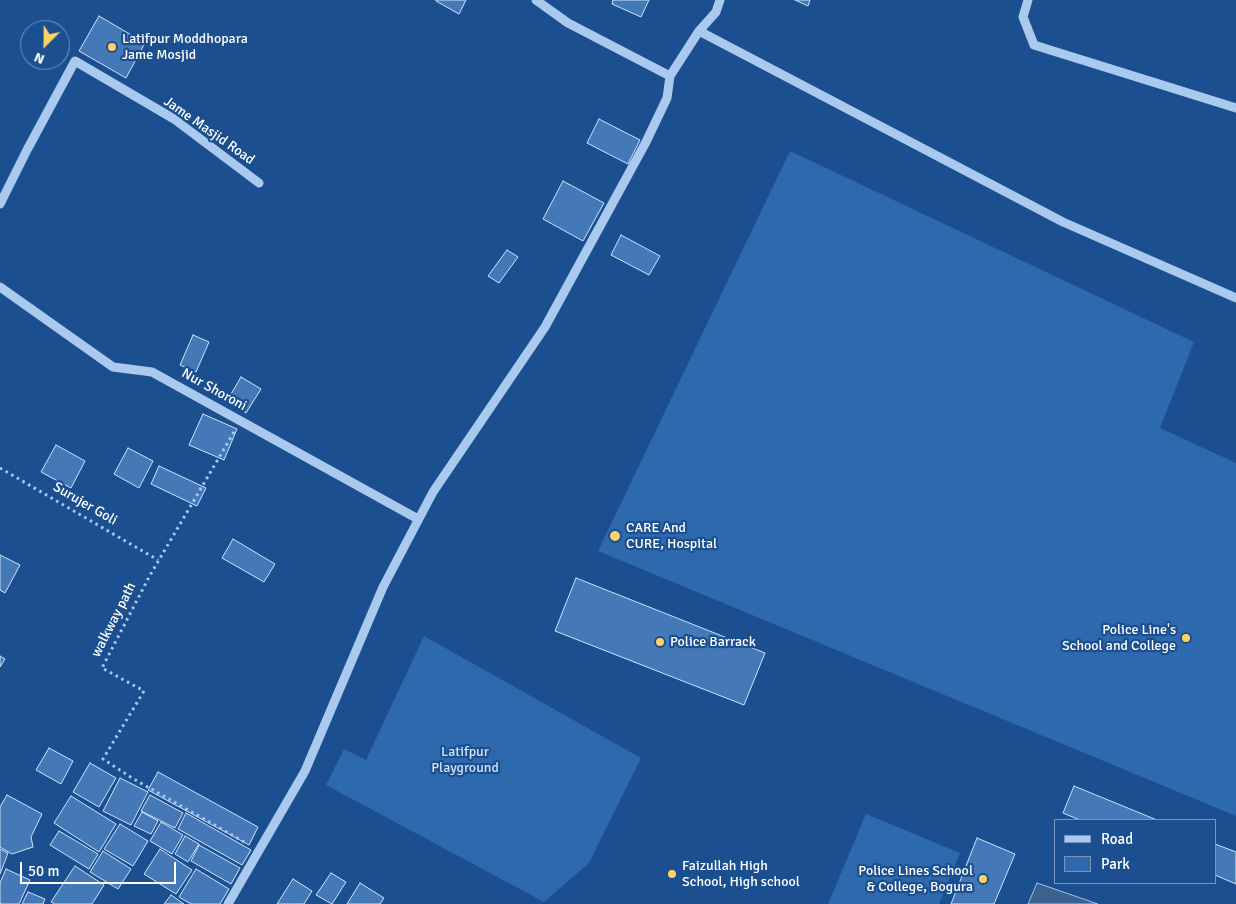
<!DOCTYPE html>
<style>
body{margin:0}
#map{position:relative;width:1236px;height:904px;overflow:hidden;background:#1b4f8f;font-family:Signika,sans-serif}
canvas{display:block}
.legend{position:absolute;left:1054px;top:819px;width:162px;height:65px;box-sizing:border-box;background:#1b4f8f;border:1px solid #7695bc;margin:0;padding:6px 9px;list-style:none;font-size:15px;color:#fff}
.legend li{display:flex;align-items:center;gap:10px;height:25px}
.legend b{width:25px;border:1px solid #7695bc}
.north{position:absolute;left:20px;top:20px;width:50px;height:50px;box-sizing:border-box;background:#1b4f8f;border:1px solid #7695bc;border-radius:50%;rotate:203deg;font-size:14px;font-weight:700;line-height:20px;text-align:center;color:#fff}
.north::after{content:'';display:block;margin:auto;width:18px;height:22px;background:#ffd166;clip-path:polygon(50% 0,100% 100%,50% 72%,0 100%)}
.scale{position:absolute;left:20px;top:862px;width:156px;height:22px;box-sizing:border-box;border:2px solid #fff;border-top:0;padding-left:6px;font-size:15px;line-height:18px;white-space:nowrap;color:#fff;-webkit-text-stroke:4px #1b4f8f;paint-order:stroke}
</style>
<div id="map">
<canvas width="1236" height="904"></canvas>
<ul class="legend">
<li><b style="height:6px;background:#a9c9ee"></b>Road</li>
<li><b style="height:14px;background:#2e69ad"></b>Park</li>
</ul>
<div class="north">N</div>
<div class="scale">50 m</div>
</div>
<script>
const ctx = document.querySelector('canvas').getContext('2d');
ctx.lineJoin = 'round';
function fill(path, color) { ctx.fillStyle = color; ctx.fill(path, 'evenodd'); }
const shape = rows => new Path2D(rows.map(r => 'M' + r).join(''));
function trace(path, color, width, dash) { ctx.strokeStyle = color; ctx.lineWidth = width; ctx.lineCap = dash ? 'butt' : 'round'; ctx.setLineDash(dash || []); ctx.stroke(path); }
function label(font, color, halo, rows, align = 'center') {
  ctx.font = font + ' Signika,sans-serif'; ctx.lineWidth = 4.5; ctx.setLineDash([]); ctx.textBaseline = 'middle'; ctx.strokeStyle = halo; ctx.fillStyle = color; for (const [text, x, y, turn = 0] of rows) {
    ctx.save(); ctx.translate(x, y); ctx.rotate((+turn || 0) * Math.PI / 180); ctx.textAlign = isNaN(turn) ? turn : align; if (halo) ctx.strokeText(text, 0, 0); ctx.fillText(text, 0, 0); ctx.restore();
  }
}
const green = shape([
 [790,151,1194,342,1160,428,1236,463,1236,816,598,551],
 [424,636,641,758,589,863,544,902,326,785,344,749,366,760],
 [866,814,960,853,939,904,828,904]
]);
const water = shape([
 [1037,883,1098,904,1028,904,1037,883]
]);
const building = shape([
 [436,0,466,0,459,14,436,1,436,0],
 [613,0,649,0,641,17,612,4,613,0],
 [795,0,810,0,808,6,795,0],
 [99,16,145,43,126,78,79,51,99,16],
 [599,119,640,140,628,164,587,143,599,119],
 [563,181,604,203,583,241,543,219,563,181],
 [621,235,660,256,649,275,611,255,621,235],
 [507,250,518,257,499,283,488,276,507,250],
 [193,335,209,342,196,372,180,365,193,335],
 [241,377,261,389,246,413,227,401,241,377],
 [203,414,237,429,224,460,189,445,203,414],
 [56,445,85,461,71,488,41,472,56,445],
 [128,448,153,461,139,488,114,474,128,448],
 [159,466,206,488,197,506,151,484,159,466],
 [233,539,275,564,264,582,222,558,233,539],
 [0,555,20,565,5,593,0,590,0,555],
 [576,578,765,653,744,705,555,631,576,578],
 [0,656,5,659,0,667,0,656],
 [49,748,73,761,61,784,36,770,49,748],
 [90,763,116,778,99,807,73,792,90,763],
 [158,772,258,827,249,845,148,790,158,772],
 [120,778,148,792,131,825,103,811,120,778],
 [1074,786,1157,820,1080,820,1063,813,1074,786],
 [7,795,42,814,31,837,33,847,12,854,0,847,0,807,7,795],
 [150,795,183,813,175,828,141,811,150,795],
 [71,796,116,824,99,852,54,823,71,796],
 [142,812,158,821,151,834,134,826,142,812],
 [186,813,251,850,242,865,178,829,186,813],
 [161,822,183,835,172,854,150,841,161,822],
 [120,824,148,841,133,866,104,849,120,824],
 [59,831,98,854,89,869,50,845,59,831],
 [185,836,199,844,188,862,175,854,185,836],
 [977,838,1015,854,994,904,951,904,977,838],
 [1215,844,1236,852,1236,884,1215,875,1215,844],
 [199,845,240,868,231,884,191,861,199,845],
 [0,849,8,853,0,874,0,849],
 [160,849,192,870,176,894,144,874,160,849],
 [103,851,131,869,118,889,90,872,103,851],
 [75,866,104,885,92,904,55,904,51,902,75,866],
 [6,869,30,880,19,904,0,904,0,883,6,869],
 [196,869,229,889,220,904,191,904,179,897,196,869],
 [331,873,346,882,332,904,316,895,331,873],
 [293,879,312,891,304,904,277,904,293,879],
 [360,883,384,898,380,904,347,904,360,883],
 [28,892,45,899,43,904,22,904,28,892],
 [171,895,184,904,164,904,171,895]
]);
const path = shape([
 [234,432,149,577,102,668,144,691,103,759,132,778,246,843],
 [0,468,158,560]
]);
const minor = shape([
 [536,0,568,23,670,76],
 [1028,0,1023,17,1034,45,1236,108],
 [699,31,1063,222,1236,298],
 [0,204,27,150,75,61,174,119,259,183],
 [0,287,113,367,152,372,418,519],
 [228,904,305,771,383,587,433,492,545,327,646,142,667,98,670,76,699,31,716,12,720,0]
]);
const markers = [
 [112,47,5,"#ffd166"],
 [615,536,6,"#ffd166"],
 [1186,638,5,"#ffd166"],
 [660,642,5,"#ffd166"],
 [672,874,5,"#ffd166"],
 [983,879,5,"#ffd166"]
];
const poiNames = [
 ["Latifpur Moddhopara",122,39],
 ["Jame Mosjid",122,55],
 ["CARE And",626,528],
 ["CURE, Hospital",626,544],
 ["Police Line's",1176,630,"right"],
 ["School and College",1176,646,"right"],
 ["Police Barrack",670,642],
 ["Faizullah High",682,866],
 ["School, High school",682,882],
 ["Police Lines School",973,871,"right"],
 ["& College, Bogura",973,887,"right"]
];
const streetNames = [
 ["Jame Masjid Road",209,131,35],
 ["Nur Shoroni",214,390,29],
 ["Surujer Goli",85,504,30],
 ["walkway path",114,620,-63]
];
const parkNames = [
 ["Latifpur",465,752],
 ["Playground",465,768]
];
fill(green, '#2e69ad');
fill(water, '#3c6290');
trace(water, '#9cc4f0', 1);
fill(building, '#4478b7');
trace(building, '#cfe3fa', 1);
trace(path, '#a9c9ee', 3, [2.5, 4]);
trace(minor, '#a9c9ee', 9);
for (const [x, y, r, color] of markers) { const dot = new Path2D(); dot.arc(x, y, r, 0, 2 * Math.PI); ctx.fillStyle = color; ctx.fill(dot); trace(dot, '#1b4f8f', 2); }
label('14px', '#fff', '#1b4f8f', poiNames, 'left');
label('14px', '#fff', '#1b4f8f', streetNames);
label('14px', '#cfe3fa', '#1b4f8f', parkNames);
</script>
